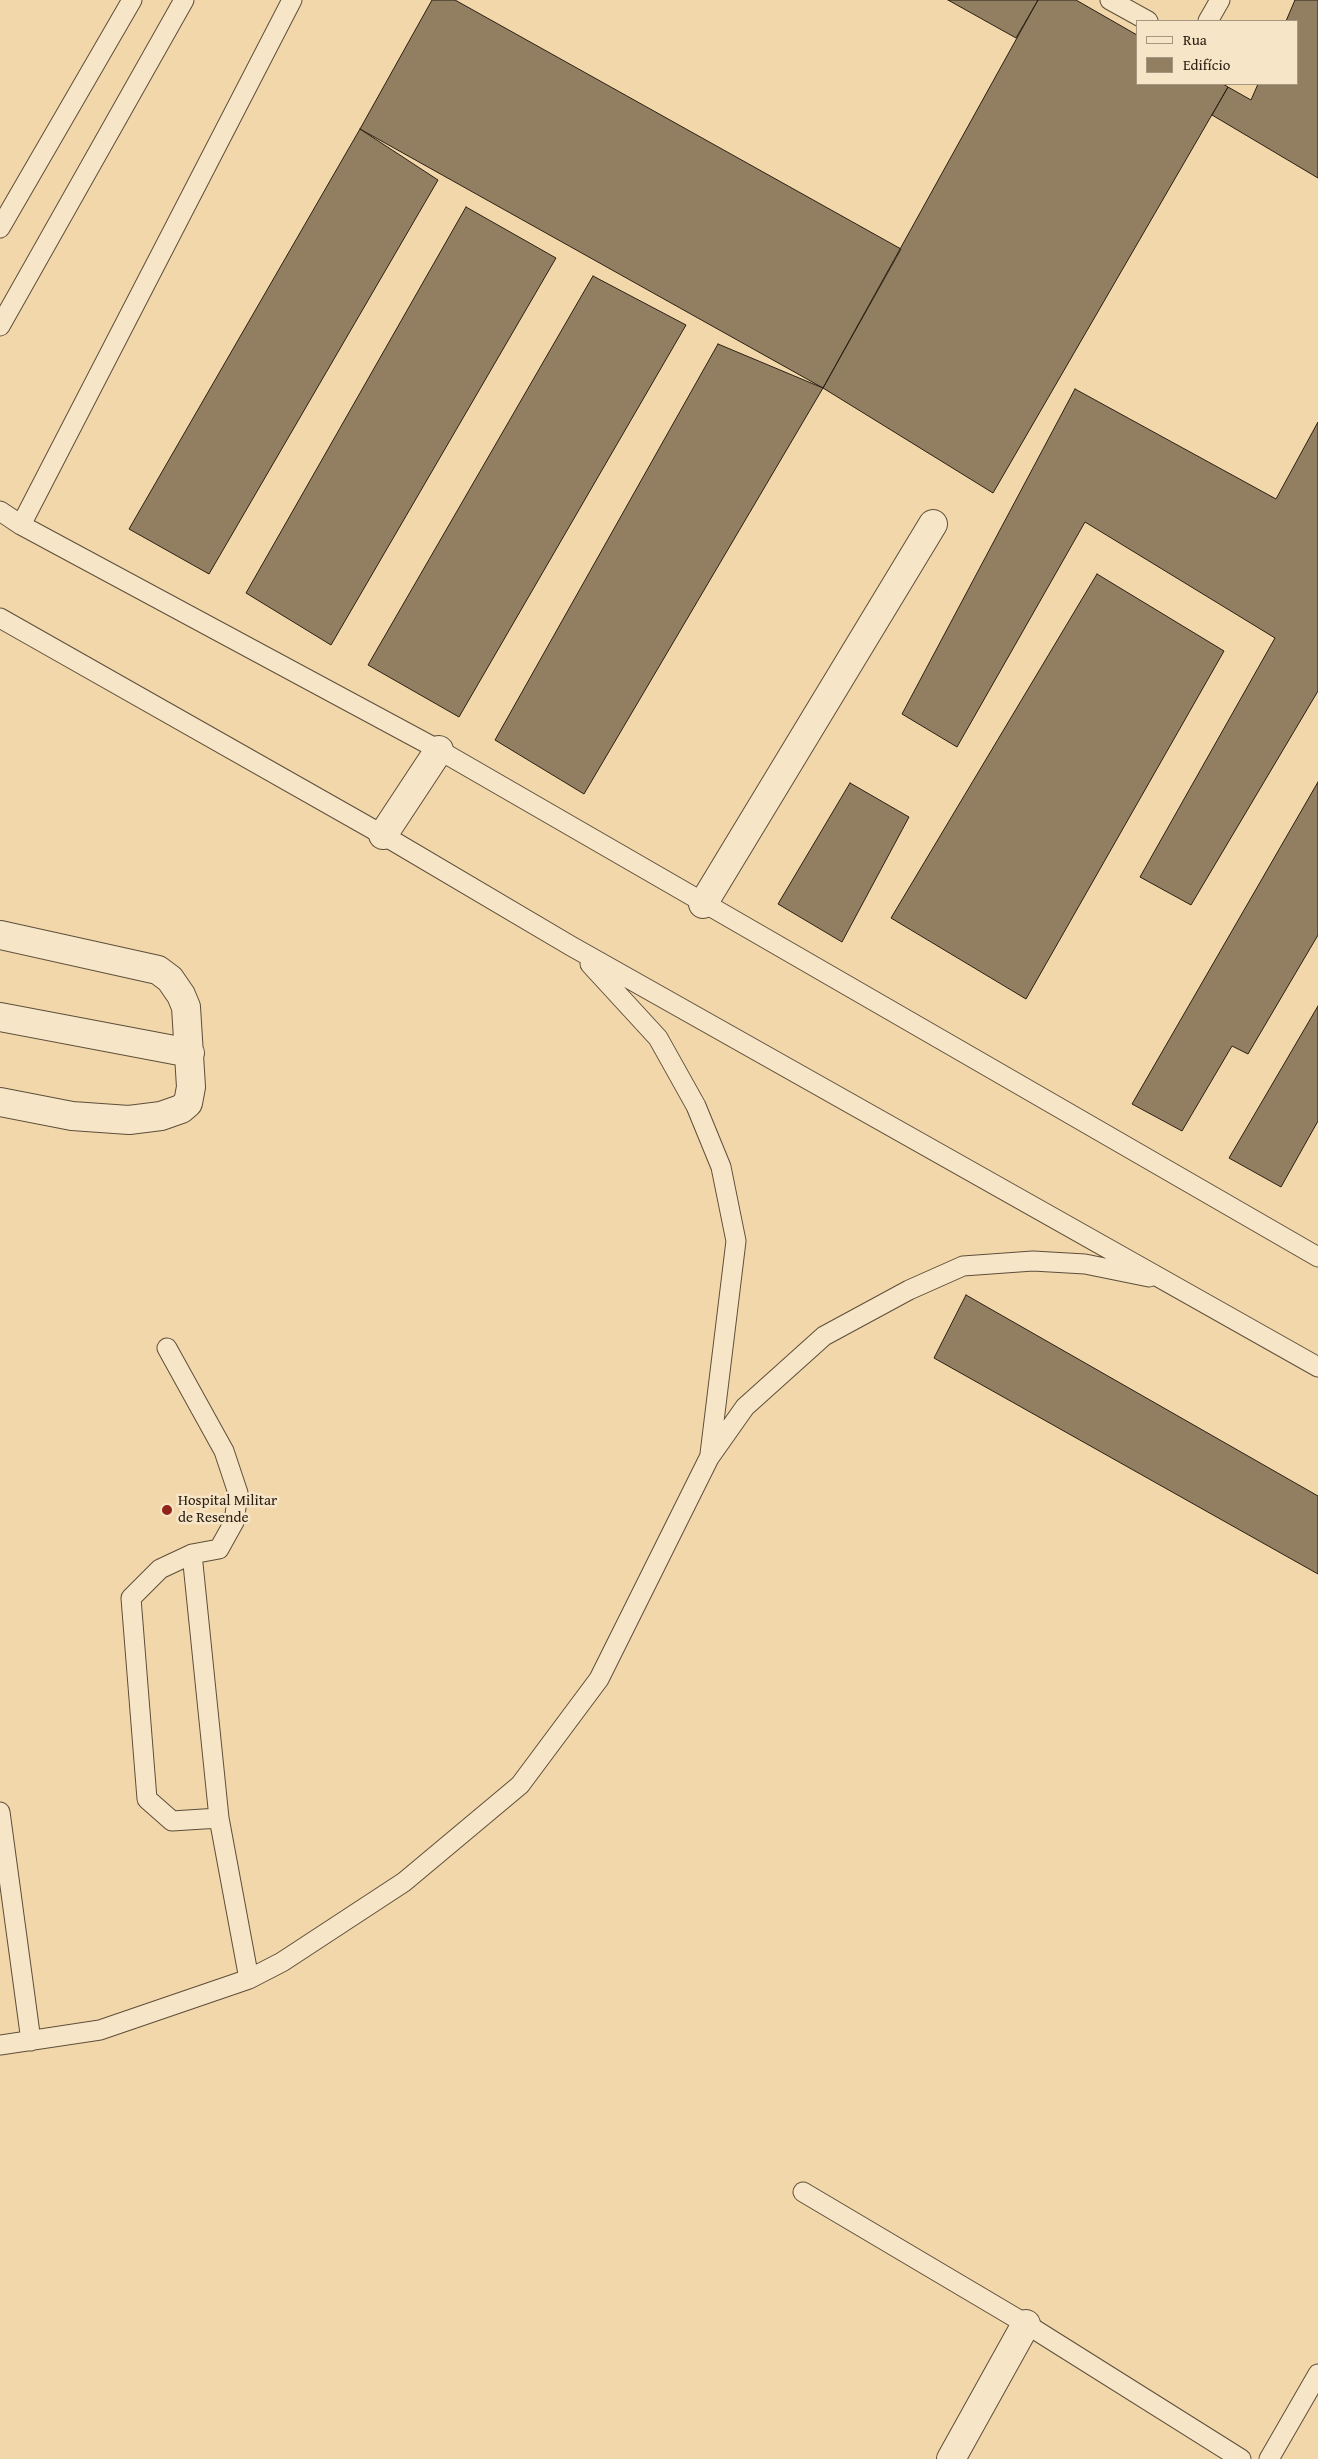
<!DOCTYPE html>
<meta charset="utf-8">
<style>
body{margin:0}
#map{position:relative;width:1318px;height:2459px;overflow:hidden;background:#f2d7ab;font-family:"Gentium Book Plus",serif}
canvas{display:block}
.legend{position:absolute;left:1136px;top:20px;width:162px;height:65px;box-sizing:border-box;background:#f7e5c8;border:1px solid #a59680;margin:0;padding:6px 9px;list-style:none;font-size:15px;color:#2b2013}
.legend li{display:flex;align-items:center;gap:10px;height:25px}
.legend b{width:25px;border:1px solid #a59680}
</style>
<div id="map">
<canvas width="1318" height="2459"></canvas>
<ul class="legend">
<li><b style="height:6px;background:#f7e5c8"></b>Rua</li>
<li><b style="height:14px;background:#927f62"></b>Edifício</li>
</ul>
</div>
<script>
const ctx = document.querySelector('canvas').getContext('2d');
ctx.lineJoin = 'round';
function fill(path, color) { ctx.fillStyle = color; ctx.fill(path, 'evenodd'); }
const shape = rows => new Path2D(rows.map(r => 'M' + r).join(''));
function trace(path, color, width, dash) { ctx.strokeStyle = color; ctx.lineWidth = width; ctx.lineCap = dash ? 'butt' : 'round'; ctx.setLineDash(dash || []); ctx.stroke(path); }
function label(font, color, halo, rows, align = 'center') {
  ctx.font = font + ' "Gentium Book Plus",serif'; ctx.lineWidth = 5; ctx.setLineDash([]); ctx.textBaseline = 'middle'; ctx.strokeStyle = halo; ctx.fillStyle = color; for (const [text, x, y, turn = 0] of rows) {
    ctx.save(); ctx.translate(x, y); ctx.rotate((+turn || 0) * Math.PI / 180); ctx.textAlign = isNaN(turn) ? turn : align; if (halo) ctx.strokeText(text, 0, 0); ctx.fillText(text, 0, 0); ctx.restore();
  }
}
const building = shape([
 [432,0,455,0,901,249,823,388,360,129,432,0],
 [948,0,1038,0,1016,38,948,0],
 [1038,0,1076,0,1137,35,1137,84,1223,84,1228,87,993,493,823,388,1038,0],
 [1295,0,1318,0,1318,178,1212,115,1228,87,1251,100,1258,84,1297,84,1297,21,1286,21,1295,0],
 [360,129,438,180,209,574,129,529,360,129],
 [466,207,556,258,331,645,246,593,466,207],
 [593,276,686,325,459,717,368,665,593,276],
 [718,344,823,388,584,794,495,740,718,344],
 [1075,389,1276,499,1318,422,1318,691,1191,905,1140,877,1275,638,1085,522,957,747,902,714,1075,389],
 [1097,574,1224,651,1026,999,891,918,1097,574],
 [1318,782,1318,935,1248,1054,1232,1046,1182,1131,1132,1104,1318,782],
 [850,783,909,817,842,942,778,904,850,783],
 [1318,1006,1318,1121,1281,1187,1229,1158,1318,1006],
 [966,1295,1318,1496,1318,1574,934,1358,966,1295]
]);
const lane = shape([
 [1110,0,1148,21],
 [1208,21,1220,0],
 [0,228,132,0],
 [0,326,184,0],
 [0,511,21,525,439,750,1318,1257],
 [21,525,292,0],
 [0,618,383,835,571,946,1318,1367],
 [590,964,658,1038,696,1106,721,1167,736,1241,710,1454],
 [167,1348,224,1451,238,1493,234,1522,219,1549,192,1554,160,1569,131,1598,147,1799,172,1821,219,1818],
 [192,1554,219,1818,249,1979],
 [0,1812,31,2041],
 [0,2045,100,2030,249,1979,282,1962,404,1882,520,1785,599,1679,709,1458,745,1407,824,1336,909,1290,963,1266,1033,1261,1085,1264,1149,1277],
 [803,2192,1026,2324,1241,2459],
 [1269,2459,1318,2374]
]);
const street = shape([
 [383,835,439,750],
 [703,904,933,524],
 [0,935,158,970,170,979,181,995,186,1007,191,1087,188,1103,181,1109,161,1116,129,1120,72,1116,0,1102],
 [0,1017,190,1053],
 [951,2459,1026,2324]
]);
const markers = [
 [167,1510,6,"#8f2418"]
];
const poiNames = [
 ["Hospital Militar",178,1501],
 ["de Resende",178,1518]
];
fill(building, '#927f62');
trace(building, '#2b2013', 1);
trace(lane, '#5d4e39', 21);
trace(street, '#5d4e39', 30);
trace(lane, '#f7e5c8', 19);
trace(street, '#f7e5c8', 28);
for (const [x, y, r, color] of markers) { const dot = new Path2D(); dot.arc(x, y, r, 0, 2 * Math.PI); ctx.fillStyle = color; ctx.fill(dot); trace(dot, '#f7e5c8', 2); }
label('15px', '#2b2013', '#f7e5c8', poiNames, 'left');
</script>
